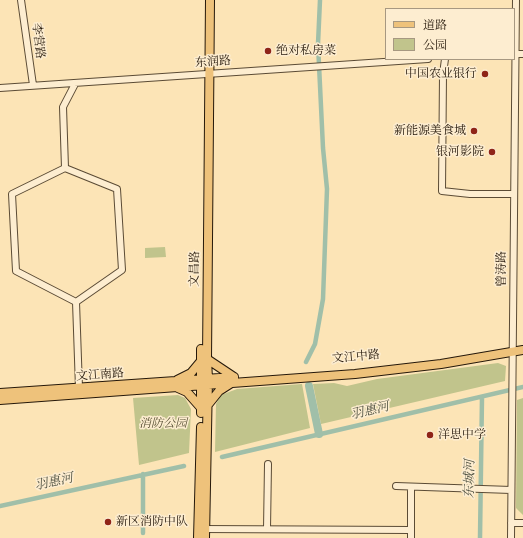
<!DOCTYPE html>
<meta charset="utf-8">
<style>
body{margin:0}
#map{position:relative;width:523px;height:538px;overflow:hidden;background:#fce4b6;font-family:"Old Standard TT","Noto Serif SC",serif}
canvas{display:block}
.legend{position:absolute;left:385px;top:8px;width:130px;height:52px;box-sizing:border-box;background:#fdedd0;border:1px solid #a79881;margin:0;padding:5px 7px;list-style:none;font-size:12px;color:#25180a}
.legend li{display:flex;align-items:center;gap:8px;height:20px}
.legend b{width:20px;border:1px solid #a79881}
</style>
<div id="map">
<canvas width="523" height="538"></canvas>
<ul class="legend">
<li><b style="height:5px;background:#eec27b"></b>道路</li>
<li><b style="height:11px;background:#c1c48c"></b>公园</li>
</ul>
</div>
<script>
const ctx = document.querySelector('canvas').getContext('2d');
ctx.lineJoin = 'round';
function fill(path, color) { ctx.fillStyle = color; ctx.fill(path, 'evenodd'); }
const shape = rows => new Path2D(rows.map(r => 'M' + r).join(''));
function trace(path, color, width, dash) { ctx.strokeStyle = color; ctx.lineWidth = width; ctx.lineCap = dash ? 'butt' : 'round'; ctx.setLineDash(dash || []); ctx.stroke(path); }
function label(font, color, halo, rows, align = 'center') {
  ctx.font = font + ' "Old Standard TT","Noto Serif SC",serif'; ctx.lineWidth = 3; ctx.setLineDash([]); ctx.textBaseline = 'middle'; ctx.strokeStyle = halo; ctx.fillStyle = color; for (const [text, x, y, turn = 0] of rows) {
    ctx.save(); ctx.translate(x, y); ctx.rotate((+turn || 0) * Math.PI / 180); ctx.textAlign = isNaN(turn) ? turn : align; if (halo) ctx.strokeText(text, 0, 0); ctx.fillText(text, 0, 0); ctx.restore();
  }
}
const green = shape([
 [165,247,166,257,145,258,145,248],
 [498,363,506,366,505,381,321,424,313,384,334,383,347,386,377,379],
 [302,384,310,428,215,452,216,404,221,395,237,389],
 [178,395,185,398,191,409,189,453,139,465,133,398],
 [523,398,523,515,516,508,517,400]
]);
const canal = shape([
 [306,362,315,344,323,299,327,189,323,148,318,44,320,0],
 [222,457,523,387],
 [143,474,143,533],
 [0,506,184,466],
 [480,538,482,397]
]);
const river = shape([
 [309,386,319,434]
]);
const minor = shape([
 [21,0,33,85],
 [514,54,523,54],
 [445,59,443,74,442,191,470,194,514,194],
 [75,84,63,107,65,168,117,189,122,270,76,302,79,388],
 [0,88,428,59],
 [65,168,12,194,16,271,76,302],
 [396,486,511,490],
 [511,523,523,523],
 [201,529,411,530],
 [267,529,268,464],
 [411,538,411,487],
 [511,538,516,0]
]);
const major = shape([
 [201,349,201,413],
 [207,359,234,377],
 [177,380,191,373,201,361],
 [178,388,187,392,202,409],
 [0,393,234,377],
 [0,400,355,374,441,364,523,350],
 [207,406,219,391,230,384],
 [198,538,201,427],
 [205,538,208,379,207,359,210,0]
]);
const markers = [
 [268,51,4,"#8f2418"],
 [485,74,4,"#8f2418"],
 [474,131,4,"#8f2418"],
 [492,152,4,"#8f2418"],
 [430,435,4,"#8f2418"],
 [108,522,4,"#8f2418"]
];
const streetNames = [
 ["李营路",38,41,83],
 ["东润路",213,62,-4],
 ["文昌路",195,269,-89],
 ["曾涛路",502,269,-90],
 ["文江中路",356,357,-5],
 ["文江南路",100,375,-4]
];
const poiNames = [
 ["绝对私房菜",276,51],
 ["中国农业银行",477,74,"right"],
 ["新能源美食城",466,131,"right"],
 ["银河影院",484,152,"right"],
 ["洋思中学",438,435],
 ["新区消防中队",116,522]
];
const parkNames = [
 ["消防公园",163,424]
];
const waterNames = [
 ["羽惠河",370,411,-13],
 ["东城河",470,479,-89],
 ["羽惠河",54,482,-12]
];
fill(green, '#c1c48c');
trace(canal, '#a0bfa9', 4.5);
trace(river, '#a0bfa9', 8);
trace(minor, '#5b4b35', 8);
trace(major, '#25180a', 10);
trace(minor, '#fdedd0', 6);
trace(major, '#eec27b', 8);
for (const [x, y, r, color] of markers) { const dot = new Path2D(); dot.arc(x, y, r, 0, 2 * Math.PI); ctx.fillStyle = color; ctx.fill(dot); trace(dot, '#fdedd0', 1.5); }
label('12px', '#25180a', '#fdedd0', streetNames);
label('12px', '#25180a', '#fdedd0', poiNames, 'left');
label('italic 12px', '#5c5438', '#fdedd0', parkNames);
label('italic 13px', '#505242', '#fdedd0', waterNames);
</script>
